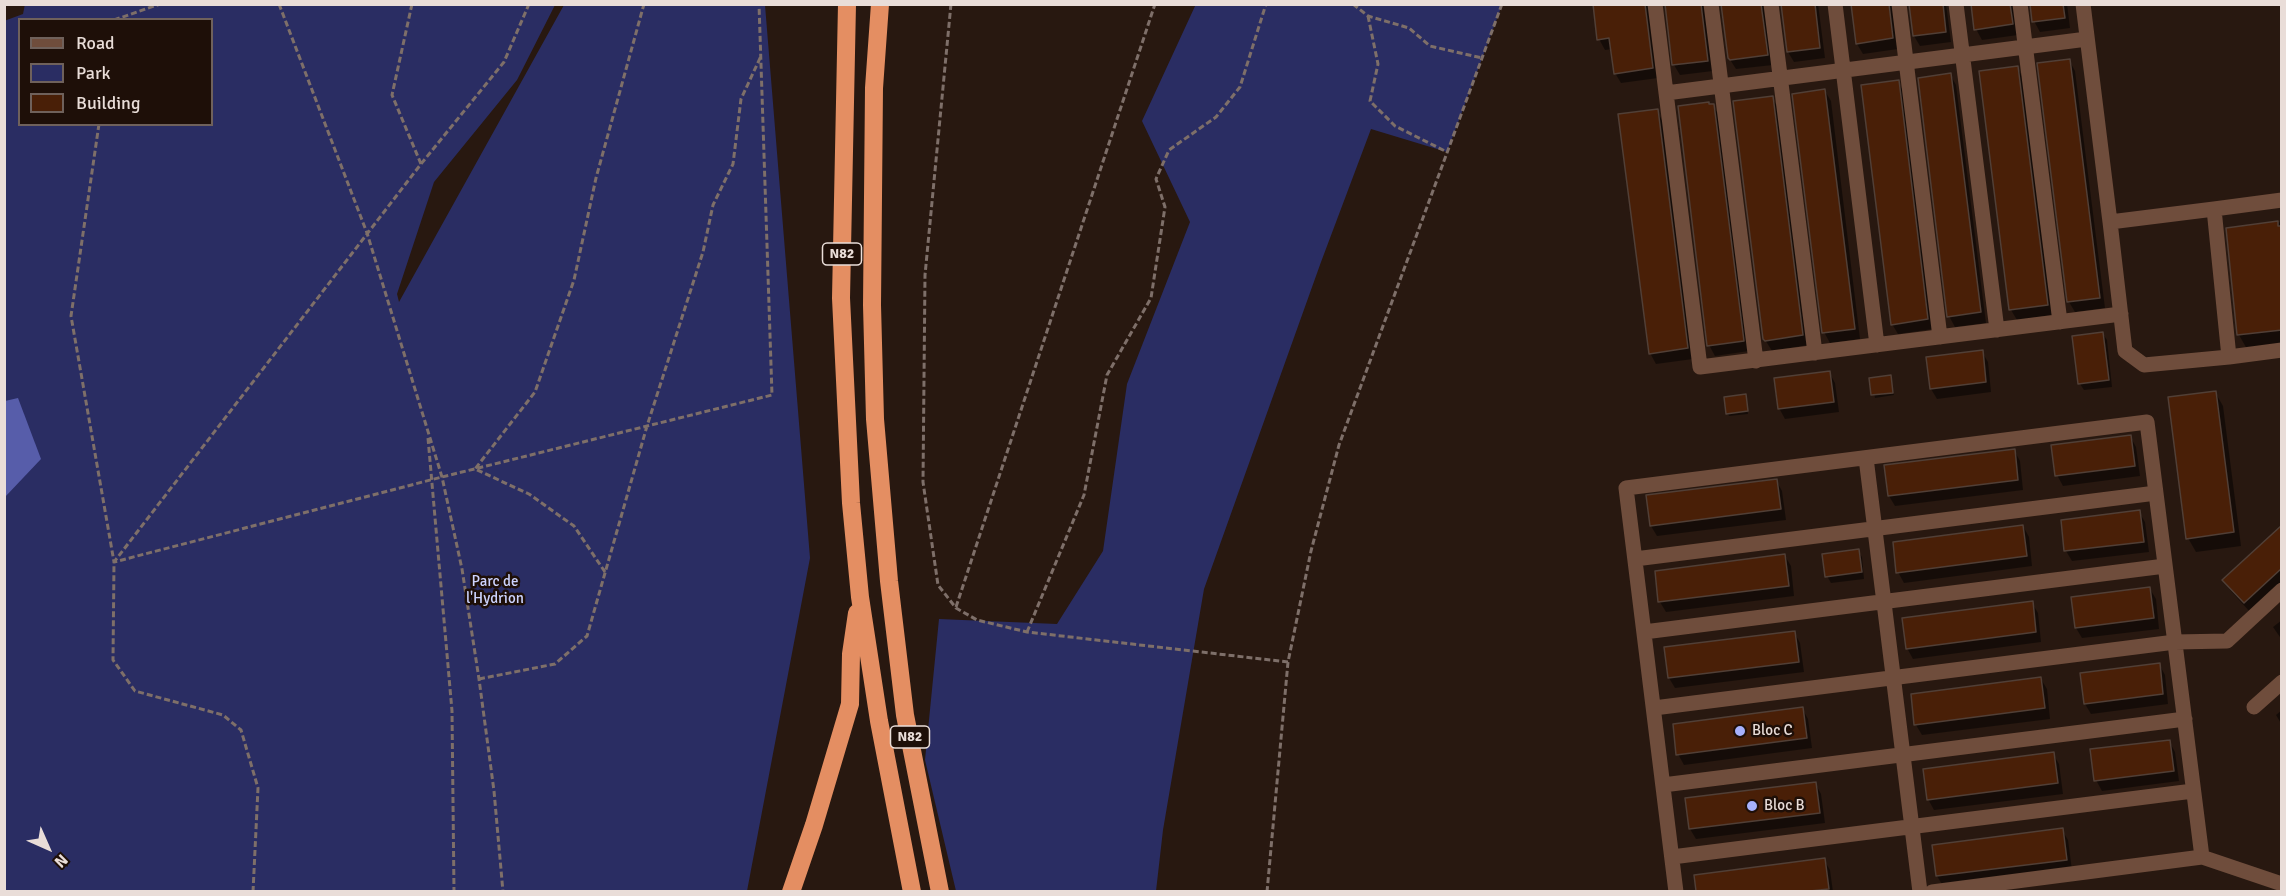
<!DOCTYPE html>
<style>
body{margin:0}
#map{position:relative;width:2286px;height:896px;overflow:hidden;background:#281810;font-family:Signika,sans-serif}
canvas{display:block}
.frame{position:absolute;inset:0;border:6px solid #e9ddd8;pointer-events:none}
.legend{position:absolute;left:18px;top:18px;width:195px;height:108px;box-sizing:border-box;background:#1e0f08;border:2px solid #6f615b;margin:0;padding:8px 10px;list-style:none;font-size:18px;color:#e9ddd8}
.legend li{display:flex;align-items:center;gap:12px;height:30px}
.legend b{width:30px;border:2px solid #6f615b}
.north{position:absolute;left:18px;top:818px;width:60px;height:60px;-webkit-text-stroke:4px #1e0f08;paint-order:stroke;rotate:135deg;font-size:16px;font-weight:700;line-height:24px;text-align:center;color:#e9ddd8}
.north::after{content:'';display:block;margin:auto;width:21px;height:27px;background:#e9ddd8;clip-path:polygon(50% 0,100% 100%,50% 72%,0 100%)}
</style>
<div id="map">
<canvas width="2286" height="896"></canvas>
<div class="frame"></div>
<ul class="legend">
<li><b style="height:8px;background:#6f4d3c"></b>Road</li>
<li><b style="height:16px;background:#2a2d63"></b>Park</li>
<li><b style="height:16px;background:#491f07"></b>Building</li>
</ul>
<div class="north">N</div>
</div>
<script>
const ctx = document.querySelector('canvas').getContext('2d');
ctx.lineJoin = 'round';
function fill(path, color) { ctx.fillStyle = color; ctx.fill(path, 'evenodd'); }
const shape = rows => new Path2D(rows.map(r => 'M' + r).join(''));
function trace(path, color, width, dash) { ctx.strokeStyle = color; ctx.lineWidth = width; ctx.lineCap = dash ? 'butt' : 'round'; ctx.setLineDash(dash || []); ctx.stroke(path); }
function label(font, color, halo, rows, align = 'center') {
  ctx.font = font + ' Signika,sans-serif'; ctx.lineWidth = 5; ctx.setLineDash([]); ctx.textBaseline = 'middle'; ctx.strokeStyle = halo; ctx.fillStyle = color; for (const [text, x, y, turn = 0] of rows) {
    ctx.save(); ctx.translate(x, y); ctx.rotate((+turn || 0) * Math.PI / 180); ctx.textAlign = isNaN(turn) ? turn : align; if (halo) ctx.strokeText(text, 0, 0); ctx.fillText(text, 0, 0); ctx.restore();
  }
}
const green = shape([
 [25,4,555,5,517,80,434,182,397,294,399,302,564,5,765,5,810,558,747,891,5,891,4,21,23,14],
 [20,20,212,20,212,124,20,124],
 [1196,4,1502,5,1447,152,1371,129,1321,262,1204,589,1163,830,1156,891,956,891,925,760,939,619,1057,624,1103,551,1127,384,1190,222,1142,121]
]);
const water = shape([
 [18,398,41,459,5,497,5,401]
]);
const shadow = shape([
 [1594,4,1659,4,1658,78,1621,83,1615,73,1612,49,1605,50,1599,39],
 [1660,4,1716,4,1713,71,1680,75,1674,65,1666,5],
 [1718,4,1775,4,1773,65,1736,69,1729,58,1722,5],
 [1776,4,1818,4,1825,58,1794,62,1788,52,1782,5],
 [1852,4,1903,4,1898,49,1863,54,1857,44],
 [1904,4,1946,4,1951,42,1920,46,1914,36,1910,5],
 [1973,4,2024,4,2018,35,1982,40,1976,29],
 [2025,4,2067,4,2070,28,2040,32,2034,21,2031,7],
 [2069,60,2075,71,2105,308,2075,312,2069,302,2040,64],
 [2017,67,2023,78,2053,315,2017,320,2011,310],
 [1950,74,1956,85,1986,323,1955,327,1949,316],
 [1898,82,1904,92,1933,329,1898,334,1892,324],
 [1825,91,1831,101,1860,339,1830,343,1824,332],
 [1772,98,1778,108,1808,345,1772,351,1764,338],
 [1713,105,1719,116,1749,351,1715,356,1709,345],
 [1657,111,1663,122,1693,359,1656,364,1650,353],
 [2282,222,2282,345,2247,349,2239,335,2227,229],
 [2103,334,2107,340,2112,387,2084,390,2080,384],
 [1982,352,1988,362,1991,392,1937,399,1931,389,1927,359],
 [1829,372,1835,383,1839,412,1785,419,1779,408],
 [1890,377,1894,395,1875,398,1871,379],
 [2215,392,2223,406,2241,546,2196,552,2188,538],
 [1745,395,1748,414,1729,416,1728,414],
 [2130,436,2136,447,2140,476,2063,486,2057,475],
 [2014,450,2020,461,2023,490,1895,506,1889,496],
 [1776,480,1782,491,1786,520,1657,536,1651,526],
 [2139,512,2145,522,2149,552,2072,561,2066,551,2062,521],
 [2023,526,2029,537,2032,566,1904,583,1898,572],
 [2282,526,2282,583,2250,612,2230,590,2224,580],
 [1858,551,1862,557,1864,579,1831,583,1827,576],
 [1785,556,1791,566,1794,596,1666,612,1660,602],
 [2150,589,2156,599,2159,629,2082,638,2076,628],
 [2032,603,2038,613,2041,642,1913,659,1907,648],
 [2282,620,2282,640,2273,627],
 [1794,632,1800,643,1804,672,1675,688,1669,678,1666,649],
 [2159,664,2165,675,2168,704,2091,714,2085,704],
 [2041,679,2047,689,2050,719,1922,735,1916,725],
 [1802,708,1808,719,1812,748,1684,765,1678,754],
 [2282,710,2282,725,2276,715],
 [2169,741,2175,752,2179,781,2102,791,2096,780],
 [2053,754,2059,764,2063,794,1934,810,1928,799],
 [1815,783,1821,794,1825,823,1696,839,1690,829,1687,800],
 [2062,830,2068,840,2072,870,1943,886,1937,876,1934,846],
 [1824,860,1830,870,1833,892,1697,892,1695,876]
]);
const building = shape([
 [1593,4,1645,4,1653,68,1614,74,1609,38,1597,40,1593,4],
 [1665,4,1701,4,1708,61,1672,65,1665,4],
 [1721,4,1761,4,1768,55,1730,60,1728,58,1721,4],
 [1781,4,1815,4,1820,48,1787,52,1781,4],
 [1851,4,1889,4,1893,38,1856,44,1851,4],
 [1909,4,1943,4,1946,32,1913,36,1909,4],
 [1971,4,2010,4,2013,24,1974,30,1971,4],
 [2030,4,2063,4,2065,18,2032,22,2030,4],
 [2070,59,2100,298,2067,302,2037,63,2070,59],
 [2018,66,2048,305,2009,310,1979,71,2018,66],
 [1951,73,1981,312,1947,317,1918,78,1951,73],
 [1899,80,1928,319,1891,325,1861,85,1899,80],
 [1825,89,1855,329,1822,333,1792,94,1825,89],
 [1773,96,1803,335,1765,341,1763,339,1733,101,1773,96],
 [1709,102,1709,104,1714,104,1744,341,1707,346,1678,106,1709,102],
 [1658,109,1688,348,1649,354,1618,114,1658,109],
 [2278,221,2278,226,2282,226,2282,330,2237,335,2226,228,2278,221],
 [2103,332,2109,380,2078,384,2072,336,2103,332],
 [1983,350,1986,382,1930,389,1926,357,1983,350],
 [1830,371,1834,402,1778,409,1774,378,1830,371],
 [1891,375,1893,393,1871,395,1869,378,1891,375],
 [2216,391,2234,532,2186,539,2168,397,2216,391],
 [1746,394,1748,411,1726,414,1724,397,1746,394],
 [2131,435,2135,466,2055,476,2051,445,2131,435],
 [2015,449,2018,480,1888,496,1884,465,2015,449],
 [1777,479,1781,509,1650,526,1646,495,1777,479],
 [2140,510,2144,542,2064,551,2061,520,2140,510],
 [2023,525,2027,556,1896,573,1893,542,2023,525],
 [2282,525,2282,568,2244,603,2222,580,2282,525],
 [1859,549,1862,572,1825,577,1822,554,1859,549],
 [1785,554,1789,586,1658,602,1655,571,1785,554],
 [2150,587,2154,618,2075,628,2071,597,2150,587],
 [2033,601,2036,632,1906,649,1902,618,2033,601],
 [1795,631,1799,662,1668,678,1664,647,1795,631],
 [2160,663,2163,694,2084,704,2080,673,2160,663],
 [2041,677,2045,708,1914,725,1911,694,2041,677],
 [1803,707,1807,738,1676,755,1673,724,1803,707],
 [2170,740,2174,771,2094,781,2090,749,2170,740],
 [2054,752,2058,783,1927,800,1923,769,2054,752],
 [1816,782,1820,813,1689,829,1685,798,1816,782],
 [2063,828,2067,860,1936,876,1932,845,2063,828],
 [1825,858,1829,889,1810,891,1696,891,1694,875,1825,858]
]);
const path = shape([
 [279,4,367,233,442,477,462,569,479,679,494,791,503,892],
 [412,4,392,95,421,164],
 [951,4,925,275,923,482,938,585,956,608,977,620,1027,632,1288,662],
 [1353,4,1368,16,1409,28,1430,46,1482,58],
 [1368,16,1378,64,1370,101,1395,126,1447,152],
 [114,20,160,4],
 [99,124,71,316,114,562,442,477,772,395,759,4],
 [428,438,452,711,454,892],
 [605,572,574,526,529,494,475,469,535,392,574,280,596,178,644,4],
 [956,607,1155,4],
 [1027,632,1084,495,1107,375,1151,298,1165,207,1156,179,1169,150,1216,117,1240,87,1266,4],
 [479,679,555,664,587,636,647,426,703,252,713,205,733,164,741,99,761,56],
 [253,892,258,788,241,730,223,715,135,691,113,660,114,562,421,164,504,62,529,4],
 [1267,892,1288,662,1311,551,1339,445,1502,4]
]);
const minor = shape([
 [1655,4,1700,367,2121,314],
 [1711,4,1756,361],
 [1771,4,1815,353],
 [1835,4,1877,345],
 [1899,4,1940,337],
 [1956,4,1997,330],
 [2020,4,2060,322],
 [2083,4,2110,222],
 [1666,93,2087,39],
 [2214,209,2229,357,2144,365,2125,351,2110,222,2214,209,2282,200],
 [2229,357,2282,350],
 [1866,458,1920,892],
 [1635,559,2156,493],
 [1644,632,2165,566],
 [2254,707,2282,682],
 [1654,708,2175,642,2227,641,2282,590],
 [1663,785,2185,719],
 [1672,857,2193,791],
 [2202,857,2282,884],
 [1676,892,1626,488,2147,422,2202,857,1932,892]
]);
const highway = shape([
 [847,4,841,298,851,503,860,597,879,721,912,892],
 [880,4,874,88,872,305,875,419,889,581,905,715,940,892],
 [791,892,814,825,850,704,851,654,857,613]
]);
const markers = [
 [1740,731,6,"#a7b1fc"],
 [1752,806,6,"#a7b1fc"]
];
const shields = [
 [842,254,39],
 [910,737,39]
];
const shieldNames = [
 ["N82",842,254],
 ["N82",910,737]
];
const parkNames = [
 ["Parc de",495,582],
 ["l'Hydrion",495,599]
];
const poiNames = [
 ["Bloc C",1752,731],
 ["Bloc B",1764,806]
];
fill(green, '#2a2d63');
fill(water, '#575daa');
fill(shadow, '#0007');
fill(building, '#491f07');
trace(building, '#513f36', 1.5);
trace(path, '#7e6f69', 3, [6, 3]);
trace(minor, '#6f4d3c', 15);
trace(highway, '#e48e62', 18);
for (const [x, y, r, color] of markers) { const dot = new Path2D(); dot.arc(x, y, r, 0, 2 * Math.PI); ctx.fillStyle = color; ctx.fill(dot); trace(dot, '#1e0f08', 2); }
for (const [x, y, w] of shields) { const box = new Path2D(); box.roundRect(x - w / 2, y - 11, w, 22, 4.5); ctx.fillStyle = '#1e0f08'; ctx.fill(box); trace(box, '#e9ddd8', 1.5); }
label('bold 14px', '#e9ddd8', null, shieldNames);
label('15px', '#cdd4ff', '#1e0f08', parkNames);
label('15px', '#e9ddd8', '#1e0f08', poiNames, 'left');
</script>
